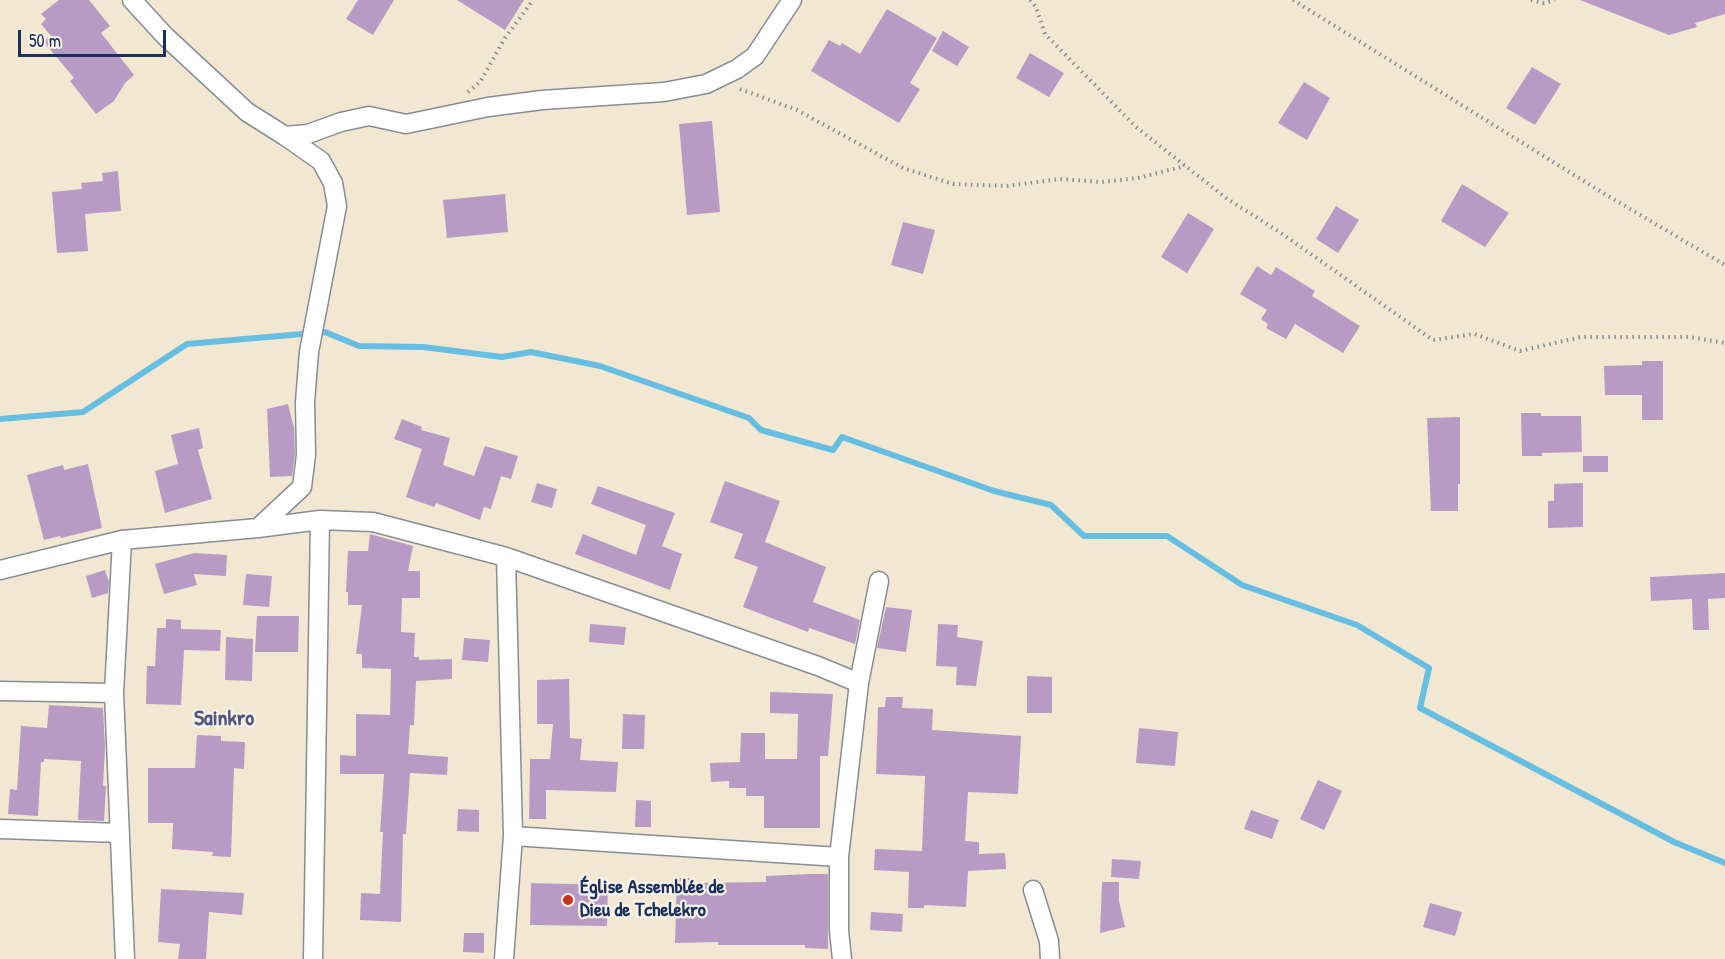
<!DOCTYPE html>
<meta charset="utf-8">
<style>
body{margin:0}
#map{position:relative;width:1725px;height:959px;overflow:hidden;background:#f2e8d1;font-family:"Patrick Hand",sans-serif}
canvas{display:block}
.scale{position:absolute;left:18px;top:30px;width:148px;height:27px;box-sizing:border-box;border:3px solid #1b2f5e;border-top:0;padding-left:8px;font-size:18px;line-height:21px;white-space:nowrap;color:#1b2f5e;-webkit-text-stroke:4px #f7f3e8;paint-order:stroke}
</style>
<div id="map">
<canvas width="1725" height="959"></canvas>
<div class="scale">50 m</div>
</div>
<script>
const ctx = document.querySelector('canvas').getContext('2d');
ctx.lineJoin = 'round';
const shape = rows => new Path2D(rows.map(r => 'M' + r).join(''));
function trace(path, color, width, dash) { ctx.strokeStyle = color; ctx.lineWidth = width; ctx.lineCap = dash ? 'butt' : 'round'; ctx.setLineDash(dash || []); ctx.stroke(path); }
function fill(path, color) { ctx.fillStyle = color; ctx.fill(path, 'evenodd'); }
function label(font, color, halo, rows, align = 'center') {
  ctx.font = font + ' "Patrick Hand",sans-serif'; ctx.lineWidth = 4.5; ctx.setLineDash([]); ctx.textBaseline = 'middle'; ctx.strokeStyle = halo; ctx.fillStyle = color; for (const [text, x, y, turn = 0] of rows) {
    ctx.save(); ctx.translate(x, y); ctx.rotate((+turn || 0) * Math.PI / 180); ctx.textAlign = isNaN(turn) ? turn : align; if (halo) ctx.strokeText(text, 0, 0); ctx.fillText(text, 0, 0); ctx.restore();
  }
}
const stream = shape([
 [0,419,83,412,187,344,325,332,359,346,423,347,502,357,531,352,600,366,749,418,761,430,833,450,842,437,994,491,1051,505,1084,536,1167,536,1242,585,1357,625,1429,668,1420,708,1674,842,1725,863]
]);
const building = shape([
 [59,0,89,0,110,26,101,33,134,75,125,83,114,101,96,114,70,81,74,78,43,41,51,36,41,24,46,19,41,14],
 [358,0,394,0,373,35,346,19],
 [457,0,524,0,505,30],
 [1580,0,1725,0,1725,14,1695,23,1697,27,1669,35],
 [887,9,937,38,910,83,920,89,899,123,811,71,829,40,840,46,842,43,860,54],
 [943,31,969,47,957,66,932,51],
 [1030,53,1064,73,1049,97,1016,78],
 [1532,67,1561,84,1535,125,1506,108],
 [1304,82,1330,98,1307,140,1278,123],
 [712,121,720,212,687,215,679,124],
 [118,171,121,211,85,214,88,251,57,253,52,192,82,189,81,183,103,181,102,173],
 [1462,184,1509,213,1485,247,1441,221],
 [505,194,508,232,447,238,443,200],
 [1336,206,1359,220,1338,253,1316,239],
 [1188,213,1214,229,1187,273,1161,257],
 [903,222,935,230,923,274,891,265],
 [1257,266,1271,275,1276,267,1315,291,1312,296,1360,326,1343,353,1295,324,1286,339,1266,328,1268,324,1261,319,1267,310,1240,294],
 [1642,361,1663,361,1663,420,1642,420,1642,395,1605,395,1604,366,1642,365],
 [288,404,294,428,295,454,292,476,270,477,267,409],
 [1521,413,1541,413,1541,416,1581,416,1582,452,1542,453,1542,456,1522,456],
 [1460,417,1460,484,1458,484,1458,511,1431,511,1427,418],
 [402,419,422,427,421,430,450,438,443,465,474,476,485,446,518,456,511,479,501,476,491,509,484,507,480,520,436,503,434,507,406,497,422,449,394,439],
 [199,428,203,448,198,450,212,499,165,513,155,471,178,464,171,435],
 [1583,456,1608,456,1608,472,1583,472],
 [88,464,102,528,61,538,60,536,44,540,27,475,63,465,64,470],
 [725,481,780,501,765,542,826,567,813,602,860,620,855,644,809,628,808,632,743,607,758,567,734,558,743,534,710,522],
 [537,483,557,489,552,508,531,502],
 [1583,483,1583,527,1548,528,1548,501,1554,501,1554,484],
 [598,486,675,513,662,546,682,554,670,590,575,554,583,534,636,555,646,525,591,504],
 [370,534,413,546,408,571,420,571,420,598,402,598,401,632,415,633,414,657,419,657,419,660,452,659,452,679,416,681,414,725,410,725,408,754,448,757,447,775,410,773,406,834,403,834,401,922,360,920,361,893,380,894,383,832,380,832,384,774,340,774,340,755,356,756,356,714,390,715,391,669,362,668,362,654,356,654,362,605,348,605,348,592,346,592,348,551,368,551],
 [194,553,227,555,226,576,194,574,197,585,164,594,155,564],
 [105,570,109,582,108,593,92,598,86,576],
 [1725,573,1725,598,1708,599,1709,630,1693,630,1692,599,1651,601,1650,577],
 [246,574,272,576,269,607,243,605],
 [886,607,912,610,906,652,877,648],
 [257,616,299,616,298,652,255,652],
 [166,619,181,620,181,629,221,630,220,651,184,650,181,705,146,704,147,666,155,666,157,628,166,628],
 [590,624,626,627,624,645,589,642],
 [938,624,958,625,957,637,983,641,976,686,956,685,957,667,936,666],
 [226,637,253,639,252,681,225,680],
 [464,638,490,640,488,662,462,660],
 [1027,676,1052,677,1052,713,1027,713],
 [569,679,570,738,582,739,580,760,618,762,616,792,546,790,546,819,529,819,530,759,550,759,553,724,537,724,537,680],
 [770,692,833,694,828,756,820,756,820,828,764,828,764,796,746,796,746,788,729,788,729,781,711,782,710,763,740,762,741,733,765,733,765,759,797,759,798,714,770,713],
 [886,697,903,697,902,708,933,709,932,730,1021,736,1018,794,968,792,965,841,979,842,979,854,1005,853,1006,869,968,871,966,907,924,905,924,908,908,908,909,872,874,870,875,849,922,851,925,776,876,774,878,707,885,707],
 [49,705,103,708,105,748,103,786,106,786,104,821,78,820,81,761,44,759,44,762,41,762,38,816,8,814,10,789,17,790,21,726,47,728],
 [623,714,645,715,644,749,622,749],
 [1139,728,1178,732,1175,766,1136,763],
 [197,735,221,736,221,741,245,742,244,769,234,768,231,857,212,856,213,852,172,849,173,823,148,823,148,768,195,768],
 [1318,780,1342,791,1324,830,1300,819],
 [636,800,651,801,651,827,635,827],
 [458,809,479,810,479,832,457,831],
 [1251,810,1279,820,1272,839,1244,829],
 [1112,859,1141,861,1139,879,1111,877],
 [809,874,828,874,828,949,805,948,805,945,718,945,718,942,675,943,677,878,694,878,694,883,766,882,766,876],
 [1102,882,1119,882,1119,901,1125,927,1100,933],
 [531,883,608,885,607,926,530,925],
 [161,889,244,893,242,915,209,912,206,959,178,959,180,944,158,942],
 [1430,903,1462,912,1455,936,1423,927],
 [871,912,903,914,902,932,870,930],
 [464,933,484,933,484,953,463,952]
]);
const path = shape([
 [1030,0,1036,7,1045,34,1136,127,1226,198,1278,231,1433,340,1475,334,1520,351,1581,337,1689,337,1725,343],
 [1293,0,1603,193,1725,265],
 [1531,0,1544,3,1555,0],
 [740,89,797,110,903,168,953,184,1007,186,1060,179,1101,182,1138,178,1185,166],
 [468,92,480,82,505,38,533,0]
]);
const minor = shape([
 [132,0,165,36,247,112,285,136,308,134,341,122,369,116,406,124,488,107,542,100,664,92,706,84,737,69,755,56,792,0],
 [258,528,302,487,306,455,305,402,309,352,337,206,333,183,321,161,285,136],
 [122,540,114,693,125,959],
 [0,570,122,540,258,528,320,520,373,522,506,557,818,666,859,683],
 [0,691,114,693],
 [0,829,120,833],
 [513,836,839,857],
 [1033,890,1049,941,1050,959],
 [313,959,320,520],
 [504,959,513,836,506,557],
 [842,959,839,931,839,857,859,683,879,581]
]);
const markers = [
 [568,900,6,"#c8321e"]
];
const poiNames = [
 ["Église Assemblée de",580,888],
 ["Dieu de Tchelekro",580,911]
];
const quarterNames = [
 ["Sainkro",224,719]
];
trace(stream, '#66bee3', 6);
fill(building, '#b79bc4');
trace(minor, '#868c98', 21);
trace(path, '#868c98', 4, [1.5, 4.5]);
trace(minor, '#fff', 18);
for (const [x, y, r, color] of markers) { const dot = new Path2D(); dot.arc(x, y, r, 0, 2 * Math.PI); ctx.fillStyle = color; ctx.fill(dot); trace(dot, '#f7f3e8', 2); }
label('bold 20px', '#1b2f5e', '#f7f3e8', poiNames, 'left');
label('bold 22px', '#525582', '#f7f3e8', quarterNames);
</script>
